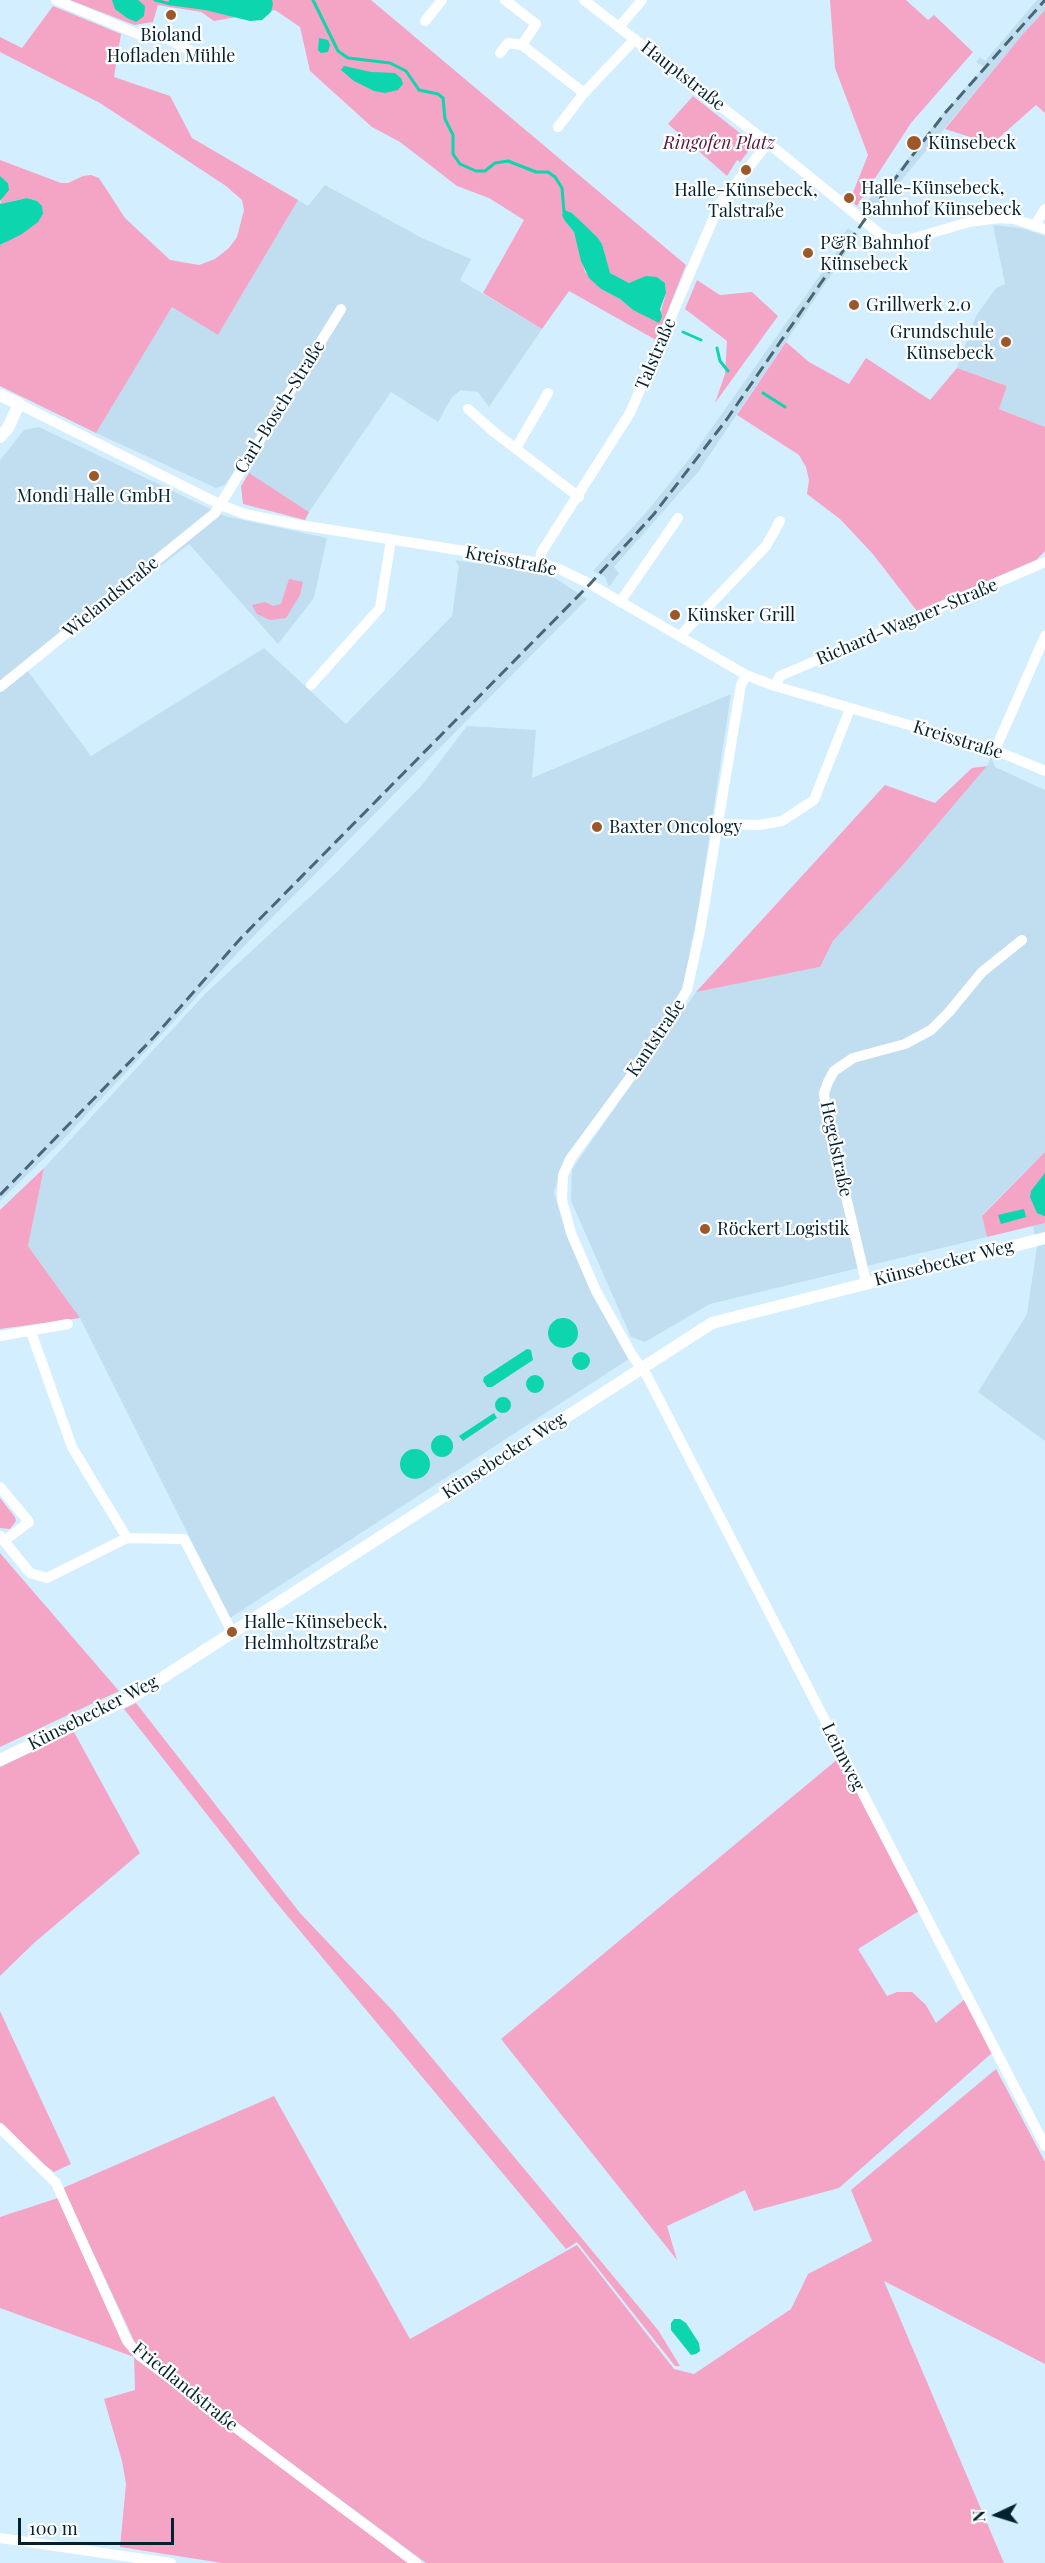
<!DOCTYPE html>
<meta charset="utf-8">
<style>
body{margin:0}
#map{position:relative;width:1045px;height:2563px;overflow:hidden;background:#d3efff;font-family:"Playfair Display",serif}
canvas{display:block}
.north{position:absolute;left:967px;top:2485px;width:60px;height:60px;-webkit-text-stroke:4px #fff;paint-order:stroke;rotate:266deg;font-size:16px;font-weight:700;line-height:24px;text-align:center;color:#032231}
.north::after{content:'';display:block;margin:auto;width:21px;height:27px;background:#032231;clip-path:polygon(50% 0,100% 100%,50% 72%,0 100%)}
.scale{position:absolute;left:18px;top:2518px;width:156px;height:27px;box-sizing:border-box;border:3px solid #032231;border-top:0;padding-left:8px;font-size:18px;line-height:21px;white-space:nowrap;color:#032231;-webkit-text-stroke:4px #fff;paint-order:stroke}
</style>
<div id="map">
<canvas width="1045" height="2563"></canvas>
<div class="north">N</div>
<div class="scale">100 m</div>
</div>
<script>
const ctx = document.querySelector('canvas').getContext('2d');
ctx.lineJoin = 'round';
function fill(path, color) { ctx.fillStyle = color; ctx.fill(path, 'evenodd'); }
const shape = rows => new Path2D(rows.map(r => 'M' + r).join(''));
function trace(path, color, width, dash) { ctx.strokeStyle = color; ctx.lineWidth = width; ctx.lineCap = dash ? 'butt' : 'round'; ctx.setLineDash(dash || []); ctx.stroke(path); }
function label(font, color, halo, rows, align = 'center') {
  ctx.font = font + ' "Playfair Display",serif'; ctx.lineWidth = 4.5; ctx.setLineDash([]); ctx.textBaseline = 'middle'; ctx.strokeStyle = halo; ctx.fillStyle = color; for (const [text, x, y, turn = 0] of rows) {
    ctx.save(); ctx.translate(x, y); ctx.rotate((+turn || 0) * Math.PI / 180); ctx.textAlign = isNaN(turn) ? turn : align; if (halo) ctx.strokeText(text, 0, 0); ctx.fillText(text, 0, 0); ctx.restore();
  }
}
const built = shape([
 [1037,0,1045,0,1045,10,1023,34,871,217,862,209,879,186,884,189,945,111,984,67,976,62,980,57,985,61],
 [325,185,424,239,471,259,460,280,542,329,489,407,478,392,461,390,452,397,438,422,391,392,309,512,237,466,225,485,216,488,96,433,172,307,218,335,298,200,308,206],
 [993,225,1021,228,1045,236,1045,427,999,409,1007,386,957,368,976,316,996,288,1005,284],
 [848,228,858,235,698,472,614,567,619,573,609,587,605,577,593,571,649,509,694,453,840,247,837,243],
 [39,427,225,516,327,538,314,598,278,644,189,544,27,670,91,756,264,648,346,724,452,616,459,566,455,560,539,573,555,578,587,599,247,943,60,1143,0,1201,0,460,24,430],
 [731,694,699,905,683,988,650,1043,564,1159,554,1192,568,1237,629,1359,230,1618,80,1318,28,1246,44,1168,206,993,338,871,422,785,467,726,536,730,532,778],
 [991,757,995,767,1045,790,1045,1152,982,1215,987,1237,710,1304,645,1342,631,1337,571,1201,572,1169,696,992,820,967,833,941,903,865,987,766],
 [1045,1223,1045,1441,978,1392,1027,1314,1037,1246,1033,1226]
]);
const green = shape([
 [70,0,371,0,686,265,656,340,569,291,542,329,483,293,524,220,489,198,457,186,400,142,372,127,310,71,300,27,275,10,214,21,201,12,158,5,153,22,134,25],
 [572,213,602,244,609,273,629,283,657,277,665,283,666,293,660,315,633,310,620,299,601,289,585,272,574,232,565,221],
 [830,0,906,0,928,20,934,15,973,52,911,123,857,206,850,200,868,155,835,68],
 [53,6,121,34,114,77,170,96,192,138,298,200,218,335,172,307,96,433,0,386,0,245,5,243,37,201,27,198,0,204,8,183,0,176,0,160,61,183,68,183,83,176,91,175,99,178,125,218,170,260,199,265,215,259,229,248,237,237,244,210,242,200,226,186,100,103,0,52,0,37,22,48],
 [1045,10,1045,113,1036,105,992,144,945,129,1023,34],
 [693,96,750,141,751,148,740,162,737,160,727,176,668,124],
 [697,280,720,295,752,292,778,316,715,403,725,374,727,341,685,309],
 [786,342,809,362,849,384,866,358,930,400,957,368,1007,386,999,409,1045,427,1045,551,1036,560,917,611,872,553,840,519,807,494,809,480,806,467,799,455,737,415],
 [249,473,309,512,305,520,243,504,241,486],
 [289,579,303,582,300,595,286,618,270,620,257,614,252,605,265,602,273,606,281,604],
 [987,766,903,865,833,941,820,967,696,992,885,785,935,803,972,768],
 [1045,1152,1045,1223,987,1237,982,1216],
 [44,1168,28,1246,80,1318,0,1329,0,1210],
 [0,1498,15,1517,16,1521,10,1529,0,1528],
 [0,1553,119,1691,0,1747],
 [136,1703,300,1913,393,2011,658,2330,680,2366,675,2366,577,2242,566,2249,275,1901,124,1709],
 [74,1732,140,1853,34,1943,0,1976,0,1767],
 [839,1758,919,1911,858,1949,887,1996,897,1992,912,1992,926,2005,936,2023,965,1999,993,2052,839,2188,754,2211,745,2190,667,2226,677,2260,501,2039],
 [0,2011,71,2164,54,2172,19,2146,0,2128],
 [996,2069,1045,2162,1045,2364,884,2281,1004,2563,426,2563,151,2359,135,2343,63,2188,274,2096,410,2339,577,2245,674,2369,694,2374,791,2309,808,2274,872,2241,851,2190],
 [58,2198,123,2343,410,2563,222,2563,120,2547,126,2484,122,2461,104,2399,135,2390,134,2357,0,2308,0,2217]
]);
const water = shape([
 [112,0,138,0,145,6,144,16,136,22,127,18,115,9],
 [169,0,272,0,273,4,271,12,262,20,250,21,205,10,168,5],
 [319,38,328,40,330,45,328,52,321,53,318,50],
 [344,66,371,72,395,73,401,78,403,84,398,90,385,93,374,91,354,81,341,70],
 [0,176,8,183,9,190,0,201],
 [27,198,37,201,42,206,43,214,38,222,22,234,0,245,0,204],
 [564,210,572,213,597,237,602,244,610,273,629,283,646,276,657,277,665,283,666,293,660,309,662,317,659,323,633,310,620,299,601,289,589,278,581,261,574,232,565,221,562,215],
 [1045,1173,1045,1216,1044,1216,1037,1213,1030,1197,1031,1191],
 [1024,1209,1026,1217,1001,1224,998,1215],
 '548 1333a15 15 0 1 1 30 0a15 15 0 1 1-30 0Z',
 [527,1349,531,1350,533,1360,492,1387,487,1387,483,1381,484,1377],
 '572 1361a9 9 0 1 1 18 0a9 9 0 1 1-18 0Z',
 '526 1384a9 9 0 1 1 18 0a9 9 0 1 1-18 0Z',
 '495 1405a8 8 0 1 1 16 0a8 8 0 1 1-16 0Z',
 [494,1413,497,1418,463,1441,459,1436],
 '431 1446a11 11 0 1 1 22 0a11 11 0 1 1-22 0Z',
 '400 1464a15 15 0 1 1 30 0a15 15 0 1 1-30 0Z',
 [674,2319,680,2319,686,2323,699,2343,700,2351,696,2354,691,2355,671,2330,671,2323]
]);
const stream = shape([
 [155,0,171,4],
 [313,0,338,51,348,58,390,63,406,71,419,90,438,94,443,98,445,119,453,135,453,154,460,164,476,171,485,171,495,163,508,161,536,172,548,172,555,177,562,188,564,212],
 [683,332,701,340],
 [717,348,720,361,728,371],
 [763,393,785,407]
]);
const minor = shape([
 [56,0,140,35,168,39,206,59],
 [505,0,536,24,522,45,584,93],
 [584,0,768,143,880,234,890,239,911,239,969,222,999,218,1014,219,1045,229],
 [425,21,442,0],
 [619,27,642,0],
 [500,53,508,43,522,45],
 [558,127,584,93,635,39],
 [1035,225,1045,209],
 [19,404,221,505,245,514,294,524,540,563,557,568,590,584,746,675,775,686,995,750,1045,771],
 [468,409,494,432,579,497],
 [516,448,548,393],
 [540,563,541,553,630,413,720,203,768,143],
 [620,602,678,518],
 [680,636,766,546,780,521],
 [746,675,741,685,700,931,687,990,654,1045,571,1158,563,1175,562,1200,571,1233,596,1291,632,1355,647,1376,1045,2146],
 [311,685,380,608,391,540],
 [775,686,780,676,1045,562],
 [0,687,215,513,341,309],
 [995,750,1045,636],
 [719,824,759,825,782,821,814,800,850,709],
 [866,1282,826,1111,824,1093,828,1082,834,1071,853,1058,905,1044,931,1030,949,1012,982,972,1022,940],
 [31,1332,72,1447,127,1538,184,1539,232,1632],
 [0,1336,68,1324],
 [0,1487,29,1522,4,1541],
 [0,1536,30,1573,47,1578,127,1538],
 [0,2128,56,2183,127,2341,140,2356,416,2563],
 [0,2538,171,2563]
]);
const tertiary = shape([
 [0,395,19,404,8,428,0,437],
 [0,1760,134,1696,712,1323,1045,1238]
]);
const rail = shape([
 [0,1195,154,1037,241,938,590,584,654,514,727,419,863,222,912,156,945,113,1045,0]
]);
const markers = [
 [171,15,6,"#9c5829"],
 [914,143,8,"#9c5829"],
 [746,170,6,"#9c5829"],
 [849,198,6,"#9c5829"],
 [808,253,6,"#9c5829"],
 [854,305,6,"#9c5829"],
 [1006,342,6,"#9c5829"],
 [94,476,6,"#9c5829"],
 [675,615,6,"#9c5829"],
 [597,827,6,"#9c5829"],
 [705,1229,6,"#9c5829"],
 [232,1632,6,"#9c5829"]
];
const poiNames = [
 ["Bioland",171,35,"center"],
 ["Hofladen Mühle",171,56,"center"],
 ["Künsebeck",928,143],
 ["Halle-Künsebeck,",861,188],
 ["Bahnhof Künsebeck",861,209],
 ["Halle-Künsebeck,",746,190,"center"],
 ["Talstraße",746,211,"center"],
 ["P&R Bahnhof",820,243],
 ["Künsebeck",820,264],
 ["Grillwerk 2.0",866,305],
 ["Grundschule",994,332,"right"],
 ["Künsebeck",994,353,"right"],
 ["Mondi Halle GmbH",94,496,"center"],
 ["Künsker Grill",687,615],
 ["Baxter Oncology",609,827],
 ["Röckert Logistik",717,1229],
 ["Halle-Künsebeck,",244,1622],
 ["Helmholtzstraße",244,1643]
];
const streetNames = [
 ["Hauptstraße",683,76,38],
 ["Talstraße",656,354,-67],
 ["Carl-Bosch-Straße",280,407,-58],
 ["Kreisstraße",511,561,11],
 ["Wielandstraße",111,597,-39],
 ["Richard-Wagner-Straße",907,622,-23],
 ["Kreisstraße",958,740,17],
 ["Kantstraße",656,1038,-56],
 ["Hegelstraße",836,1149,78],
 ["Künsebecker Weg",944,1263,-14],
 ["Künsebecker Weg",504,1456,-33],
 ["Künsebecker Weg",93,1713,-27],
 ["Leimweg",843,1757,63],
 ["Friedlandstraße",185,2387,39]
];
const parkNames = [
 ["Ringofen Platz",719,143]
];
fill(built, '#c0def0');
fill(green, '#f4a4c5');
fill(water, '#0dd5ae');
trace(stream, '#0dd5ae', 3);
trace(minor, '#fff', 10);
trace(tertiary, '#fff', 12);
trace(rail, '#486675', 3, [12, 6]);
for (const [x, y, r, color] of markers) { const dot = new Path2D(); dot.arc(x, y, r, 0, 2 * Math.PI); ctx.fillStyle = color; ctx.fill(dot); trace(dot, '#fff', 2); }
label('18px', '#032231', '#fff', poiNames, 'left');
label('18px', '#032231', '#fff', streetNames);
label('italic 18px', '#5b1639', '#fff', parkNames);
</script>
